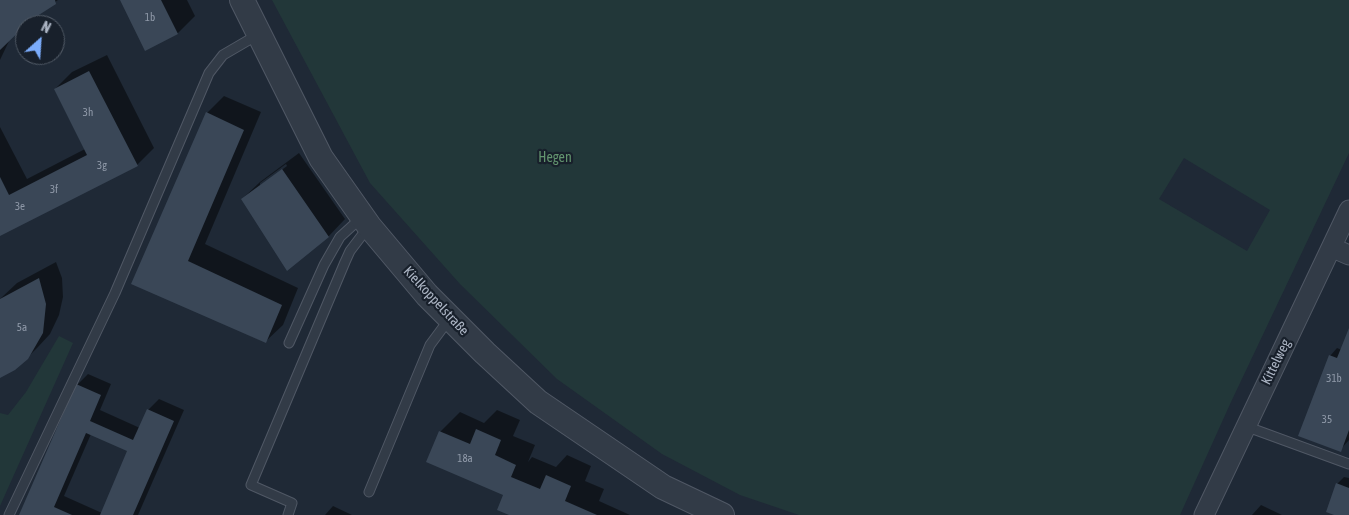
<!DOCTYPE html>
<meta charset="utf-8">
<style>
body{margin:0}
#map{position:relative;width:1349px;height:515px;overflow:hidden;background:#1f2936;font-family:"Asap Condensed",sans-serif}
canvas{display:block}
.north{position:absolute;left:15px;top:15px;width:50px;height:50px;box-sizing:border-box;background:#18202b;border:1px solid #535c68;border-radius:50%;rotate:26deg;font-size:14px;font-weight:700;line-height:20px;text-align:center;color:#acb5c4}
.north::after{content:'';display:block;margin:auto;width:18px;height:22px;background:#7bacfb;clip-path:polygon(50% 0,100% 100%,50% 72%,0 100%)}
</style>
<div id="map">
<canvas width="1349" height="515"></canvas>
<div class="north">N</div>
</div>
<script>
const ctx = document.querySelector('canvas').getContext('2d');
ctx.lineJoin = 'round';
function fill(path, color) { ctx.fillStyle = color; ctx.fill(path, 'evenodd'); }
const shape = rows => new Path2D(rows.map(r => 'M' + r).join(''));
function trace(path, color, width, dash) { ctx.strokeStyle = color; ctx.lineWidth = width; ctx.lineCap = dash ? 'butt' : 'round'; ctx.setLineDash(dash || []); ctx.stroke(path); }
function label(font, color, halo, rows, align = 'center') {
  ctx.font = font + ' "Asap Condensed",sans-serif'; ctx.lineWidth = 4.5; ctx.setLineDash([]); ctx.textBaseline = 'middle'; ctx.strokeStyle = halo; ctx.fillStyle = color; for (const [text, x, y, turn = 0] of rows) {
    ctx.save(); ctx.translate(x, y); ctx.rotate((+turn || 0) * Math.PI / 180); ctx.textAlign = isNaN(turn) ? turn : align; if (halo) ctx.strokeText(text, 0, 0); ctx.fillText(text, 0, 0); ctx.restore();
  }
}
const green = shape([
 [272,0,1349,0,1349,153,1231,402,1180,515,799,515,740,495,662,454,557,379,460,284,370,183],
 [1184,158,1270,210,1247,251,1159,199],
 [59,336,73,343,0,506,0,413,8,415,26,392]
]);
const shadow = shape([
 [0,0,58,0,31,18,10,39,0,60],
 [121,0,187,0,195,16,178,33,146,49],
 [107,55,154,148,137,165,0,234,0,127,27,179,85,149,55,89,72,72],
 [224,96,261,112,205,244,298,288,283,325,265,342,132,283,207,113],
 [299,153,345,219,328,237,242,199,260,182],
 [286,164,287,166,260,186,260,183],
 [56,262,62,278,63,297,59,315,50,334,38,347,20,365,0,377,0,299,17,283],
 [1349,331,1349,440,1340,450,1330,356,1337,348,1342,350],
 [88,374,111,384,100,410,140,428,148,410,159,399,184,410,138,515,20,515,77,385],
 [91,434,129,451,102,513,64,496],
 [497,410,520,420,513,436,535,445,528,462,532,457,556,467,567,455,591,466,585,481,604,489,599,501,630,515,512,515,505,495,440,432,460,412,484,423],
 [1344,477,1349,478,1349,515,1338,515,1337,484],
 [1261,505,1282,515,1252,515],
 [333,506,352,515,325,515]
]);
const building = shape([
 [0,0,55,0,56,4,31,20,0,50],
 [120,0,161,0,178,34,145,51],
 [89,71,138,166,0,236,0,177,9,195,87,155,54,89],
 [206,112,244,130,188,261,282,305,266,343,131,284],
 [282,169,329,237,287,271,241,199],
 [39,278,46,304,43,333,28,359,15,370,0,378,0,299],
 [1349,328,1349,430,1341,452,1298,436,1329,355,1337,358],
 [76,384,101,395,90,421,133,440,147,409,174,421,133,515,100,515,127,451,86,433,54,507,72,515,19,515],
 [476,429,501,440,495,455,516,465,511,477,540,489,546,475,571,486,565,501,597,515,509,515,497,510,503,495,426,462,439,431,470,444],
 [1336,483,1349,488,1349,515,1334,515,1326,512]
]);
const service = shape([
 [289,343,324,265,340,237,362,217],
 [1245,426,1349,464],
 [369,492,430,345,450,318],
 [9,515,115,293,209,73,223,55,259,34],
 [288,515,292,503,251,485,345,262,350,251,369,226]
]);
const minor = shape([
 [1333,248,1349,255],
 [1204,515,1349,210]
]);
const tertiary = shape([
 [242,0,321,158,369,226,427,295,485,353,538,402,663,487,722,515]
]);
const numberNames = [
 ["1b",150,18],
 ["3h",88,113],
 ["3g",102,166],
 ["3f",54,190],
 ["3e",20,207],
 ["5a",22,328],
 ["31b",1334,379],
 ["35",1327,420],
 ["18a",465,459]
];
const parkNames = [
 ["Hegen",555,158]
];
const streetNames = [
 ["Kielkoppelstraße",436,301,47],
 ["Kittelweg",1276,362,-64]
];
fill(green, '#223739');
fill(shadow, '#0007');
fill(building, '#3a4757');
trace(service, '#505865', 11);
trace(minor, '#505865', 21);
trace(tertiary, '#505865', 26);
trace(service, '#323b47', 9);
trace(minor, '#323b47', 19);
trace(tertiary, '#323b47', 24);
label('11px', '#909aa9', null, numberNames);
label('14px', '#63956f', '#18202b', parkNames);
label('14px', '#acb5c4', '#18202b', streetNames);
</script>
